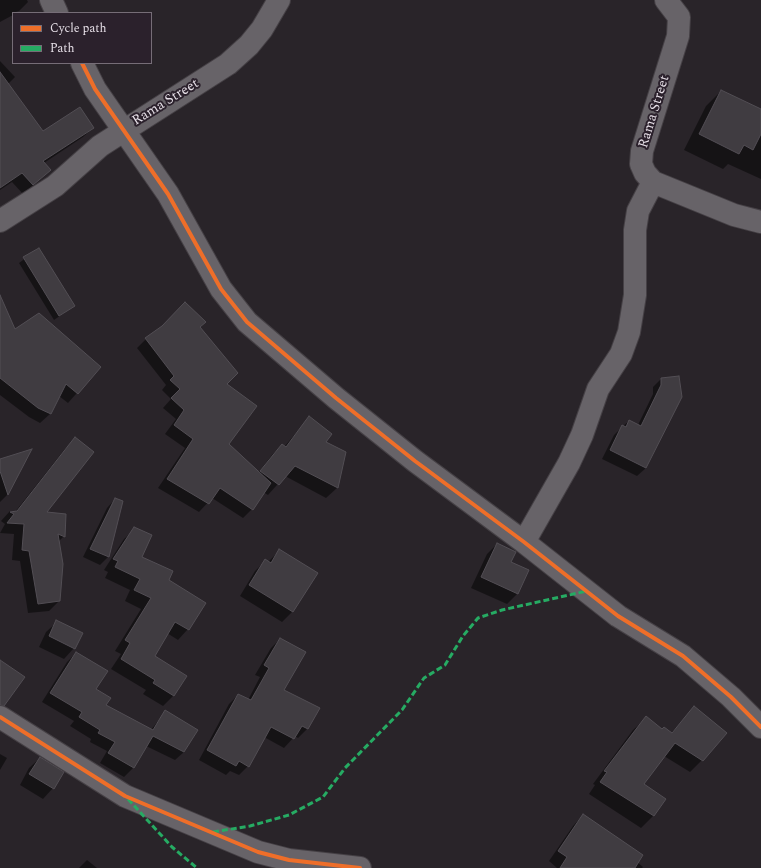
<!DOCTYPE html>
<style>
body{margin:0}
#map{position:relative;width:761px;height:868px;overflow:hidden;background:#292429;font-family:Spectral,serif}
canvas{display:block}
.legend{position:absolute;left:12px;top:12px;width:140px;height:52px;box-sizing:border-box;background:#2b212c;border:1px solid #766d77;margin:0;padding:5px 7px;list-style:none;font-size:12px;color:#e7e0e8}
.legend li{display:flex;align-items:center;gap:8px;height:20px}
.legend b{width:20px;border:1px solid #766d77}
</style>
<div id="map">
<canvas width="761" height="868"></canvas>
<ul class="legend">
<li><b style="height:5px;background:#ee6e29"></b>Cycle path</li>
<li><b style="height:5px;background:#26ab63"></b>Path</li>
</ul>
</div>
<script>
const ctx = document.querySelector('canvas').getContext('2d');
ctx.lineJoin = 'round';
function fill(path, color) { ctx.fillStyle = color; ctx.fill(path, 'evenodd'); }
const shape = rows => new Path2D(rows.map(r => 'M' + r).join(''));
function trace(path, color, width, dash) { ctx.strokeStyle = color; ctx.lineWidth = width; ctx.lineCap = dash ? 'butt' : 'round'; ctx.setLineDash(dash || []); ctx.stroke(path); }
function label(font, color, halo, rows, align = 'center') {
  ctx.font = font + ' Spectral,serif'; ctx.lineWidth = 4; ctx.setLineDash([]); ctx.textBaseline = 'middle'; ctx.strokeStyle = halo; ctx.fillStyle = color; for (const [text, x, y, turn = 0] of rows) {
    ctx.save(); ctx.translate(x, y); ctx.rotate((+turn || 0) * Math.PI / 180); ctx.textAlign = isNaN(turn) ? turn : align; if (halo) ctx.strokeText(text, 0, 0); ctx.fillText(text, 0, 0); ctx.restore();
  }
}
const shadow = shape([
 [0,0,27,0,28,2,19,11,13,13,13,15,0,22],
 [0,61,15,77,8,84,42,132,93,128,83,137,44,163,50,170,23,194,12,182,0,190],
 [721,91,761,110,761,179,728,164,723,169,684,150,706,106],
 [38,249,74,306,54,320,19,263],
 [199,327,225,384,227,444,258,473,272,455,282,445,284,447,309,418,325,442,345,453,337,488,326,498,285,476,268,495,263,492,252,509,243,518,212,498,199,512,158,488,185,448,165,434,176,419,163,408,171,399,162,390,166,385,137,348,146,339],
 [14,330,99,368,68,403,59,396,50,414,40,423,29,417,0,395,0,331],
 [679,377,681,397,646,468,637,476,602,459,614,435,623,426,629,421,638,425,653,394,653,387,661,379],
 [75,439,45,513,65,515,64,536,58,542,59,601,49,611,28,613,20,561,12,560,14,534,0,533,5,524,1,521,10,511,15,512,65,449],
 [30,450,7,495,0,502,0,460],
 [115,499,122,502,108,557,100,565,83,557,107,508],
 [135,529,140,557,167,580,188,629,178,640,167,633,153,656,186,676,173,696,163,706,143,694,146,690,111,669,121,654,115,651,141,609,125,601,130,590,105,578,108,572,104,570,124,539],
 [497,544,510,562,517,594,507,604,471,588,487,554],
 [279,551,292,612,282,622,240,596,255,571,265,561,268,562],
 [57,622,74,648,64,659,39,647,46,632],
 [280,639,283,690,318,709,307,729,298,738,295,736,284,748,264,737,248,766,239,775,230,771,226,775,199,760,229,704,238,695,248,700,260,677,255,675,271,648],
 [76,653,105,706,151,730,165,712,184,752,175,760,146,746,133,768,124,777,100,763,107,751,90,742,91,739,70,726,74,721,42,702,67,662],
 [695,707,702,760,690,772,664,756,642,784,665,799,653,816,641,828,589,794,595,785,593,784,633,730,646,718,662,730,671,733],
 [0,754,7,758,0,770],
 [40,758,53,788,43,799,20,785,29,768],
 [583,815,643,867,642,868,557,868,549,861,573,826],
 [87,860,97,868,79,868]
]);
const building = shape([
 [0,72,43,131,80,107,94,128,43,161,51,170,33,185,22,173,0,188,0,72],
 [721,90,761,109,761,134,753,150,744,145,739,154,699,134,721,90],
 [39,248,75,306,59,316,23,257,39,248],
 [0,295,15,329,39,313,101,367,78,394,66,384,51,414,38,408,0,378,0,295],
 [185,302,206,322,200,327,238,373,227,384,257,406,229,444,271,483,253,510,220,488,209,504,167,479,193,439,174,425,184,410,171,398,180,389,170,380,174,376,145,338,162,326,185,302],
 [679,376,682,397,646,468,610,450,622,425,626,427,629,420,641,426,661,385,661,378,679,376],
 [309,416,332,434,326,442,346,452,338,488,295,466,279,485,260,471,282,444,286,447,309,416],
 [75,437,94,452,47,512,66,514,65,537,58,534,63,564,60,601,38,604,29,551,22,550,24,524,7,523,14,514,10,512,17,511,75,437],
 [32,449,8,495,0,471,0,459,32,449],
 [115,498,123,501,109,557,90,549,115,498],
 [134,527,152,535,142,557,173,571,169,580,206,603,189,630,175,622,155,656,187,676,174,696,153,683,155,680,121,659,130,643,125,640,151,598,134,590,140,579,115,567,118,561,113,559,134,527],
 [497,543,516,552,511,562,529,570,518,594,481,577,497,543],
 [279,549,318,573,293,612,249,585,265,559,271,563,279,549],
 [56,620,83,633,75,649,49,636,56,620],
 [280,638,306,652,284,690,320,708,308,729,302,726,294,739,271,727,249,767,239,761,236,766,207,750,238,694,251,700,269,668,264,665,280,638],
 [76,652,108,671,96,689,111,698,106,705,153,730,165,710,198,730,184,752,153,736,134,768,108,753,115,742,98,733,100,730,79,717,82,712,50,693,76,652],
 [0,660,25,677,4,706,0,705,0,660],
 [694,706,727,733,703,761,675,743,644,784,666,799,654,816,600,782,607,772,604,771,646,716,662,729,664,727,672,733,694,706],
 [40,757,64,772,54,789,29,774,40,757],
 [583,814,643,855,635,868,560,868,567,857,558,851,583,814]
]);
const minor = shape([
 [51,0,57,13],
 [666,0,679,17,678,36,642,151,641,164,645,173,653,182,734,215,761,222],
 [82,63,95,89,168,194,221,289,247,322,336,398,415,461,524,542,618,616,683,656,731,697,761,727],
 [0,221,55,186,100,146,228,64,249,45,262,29,279,0],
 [524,542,569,463,582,435,598,389,621,354,629,332,635,295,635,230,638,211,653,182],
 [0,717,125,796,258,852,289,860,360,868]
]);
const quiet = shape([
 [128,799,172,847,197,868],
 [213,832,250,826,289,815,323,797,345,768,402,710,424,678,445,665,463,636,478,618,502,610,587,591]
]);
const cycleway = shape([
 [82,63,95,89,168,194,221,289,247,322,336,398,415,461,524,542,618,616,683,656,731,697,761,727],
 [0,717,125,796,258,852,289,860,360,868]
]);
const streetNames = [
 ["Rama Street",166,103,-32],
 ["Rama Street",655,112,-73]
];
fill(shadow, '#0007');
fill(building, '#403c41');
trace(building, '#524e54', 1);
trace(minor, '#454045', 24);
trace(minor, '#676368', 22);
trace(quiet, '#26ab63', 3, [6, 3]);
trace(cycleway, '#ee6e29', 4);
label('14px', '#e7e0e8', '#2b212c', streetNames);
</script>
